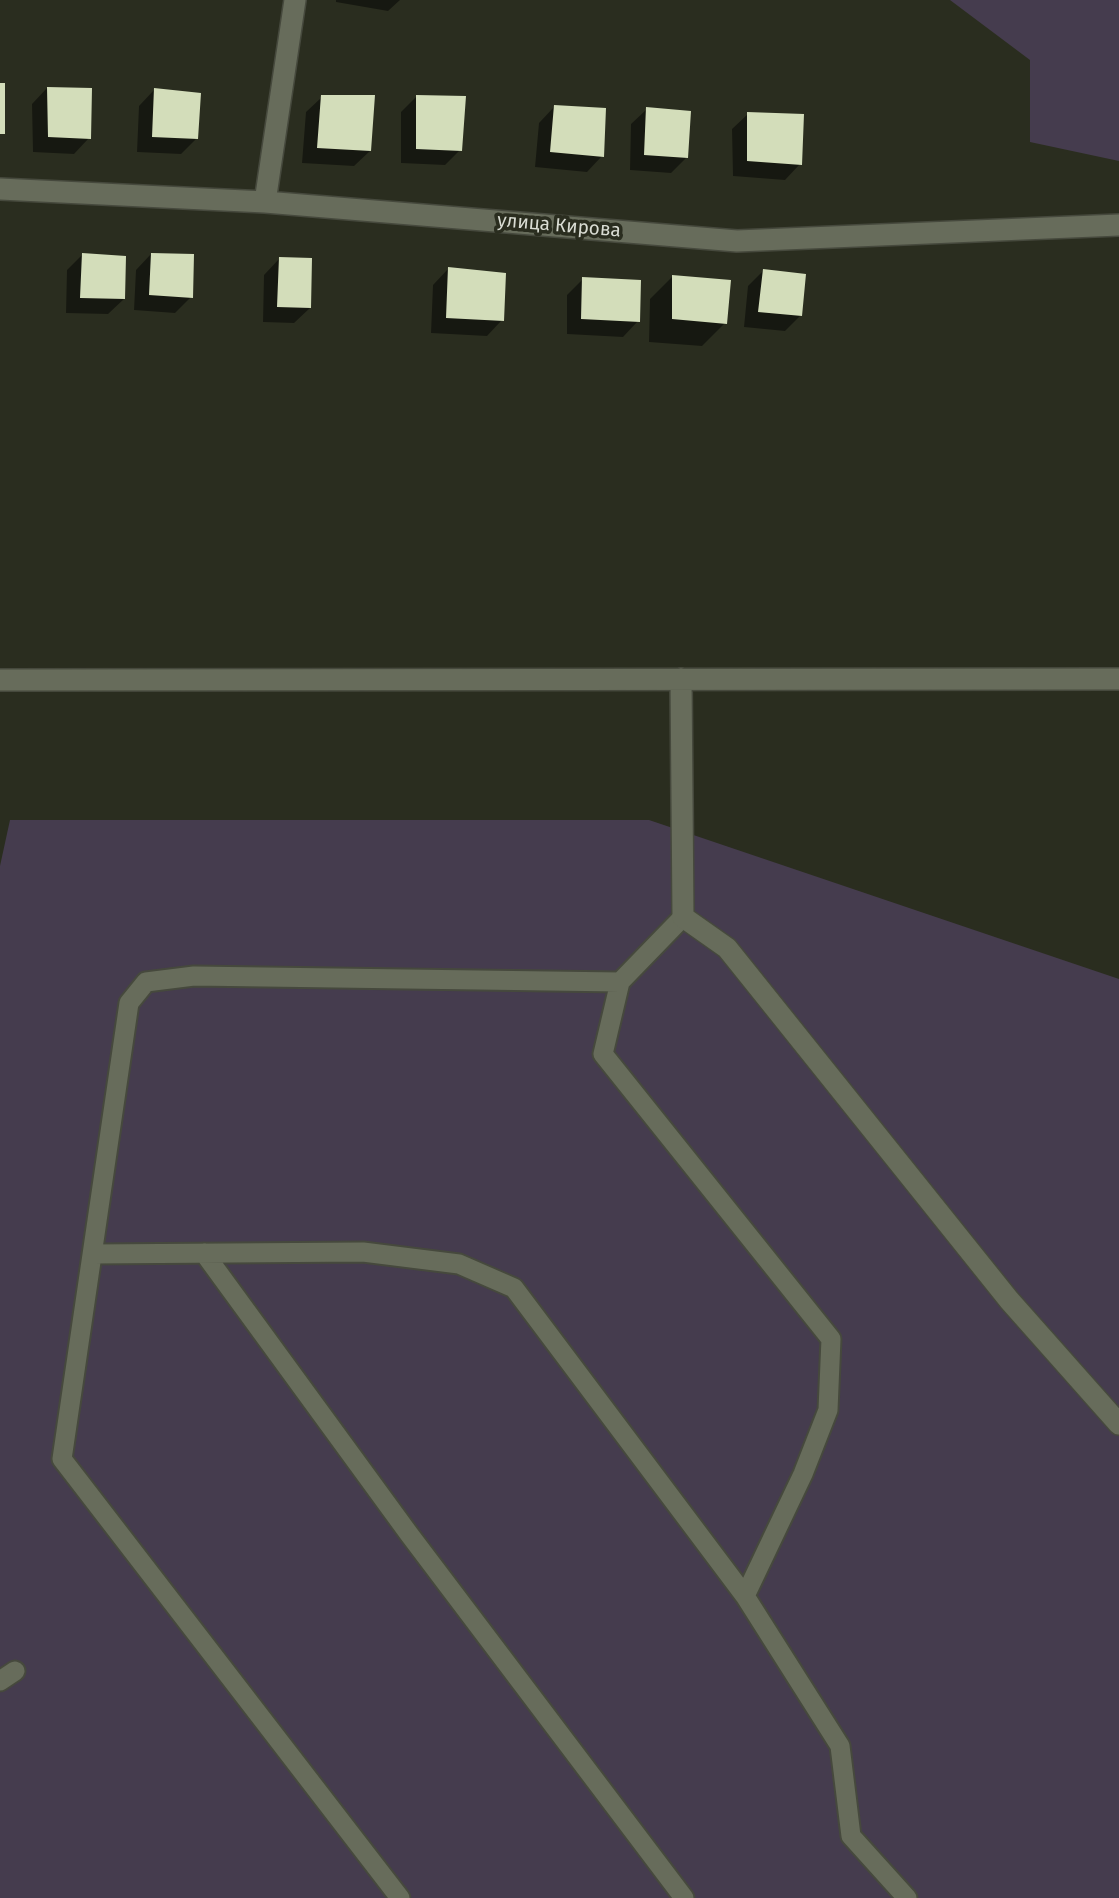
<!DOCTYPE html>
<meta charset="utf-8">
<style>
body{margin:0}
canvas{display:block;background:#2a2d1f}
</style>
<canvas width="1119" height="1898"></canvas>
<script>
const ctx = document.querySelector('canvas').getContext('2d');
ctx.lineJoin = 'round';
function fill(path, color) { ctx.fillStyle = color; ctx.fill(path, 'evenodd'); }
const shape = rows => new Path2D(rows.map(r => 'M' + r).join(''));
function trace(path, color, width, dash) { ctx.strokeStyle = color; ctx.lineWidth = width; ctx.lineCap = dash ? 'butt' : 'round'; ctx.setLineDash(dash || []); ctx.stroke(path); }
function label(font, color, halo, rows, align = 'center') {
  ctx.font = font + ' "Fira Sans",sans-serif'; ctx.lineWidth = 7; ctx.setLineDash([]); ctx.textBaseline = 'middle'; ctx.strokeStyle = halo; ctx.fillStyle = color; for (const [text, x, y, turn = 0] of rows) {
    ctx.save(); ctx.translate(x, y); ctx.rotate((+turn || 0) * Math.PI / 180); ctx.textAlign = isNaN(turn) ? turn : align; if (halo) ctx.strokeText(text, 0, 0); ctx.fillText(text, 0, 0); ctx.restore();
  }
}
const green = shape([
 [950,0,1119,0,1119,161,1030,142,1030,60],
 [10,820,649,820,1119,979,1119,1898,0,1898,0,866]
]);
const shadow = shape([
 [336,0,400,0,388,11,336,2],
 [47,88,89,138,74,154,33,152,32,104],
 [154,90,196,139,181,154,137,152,139,106],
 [417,96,460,150,445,165,401,163,401,112],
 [322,97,370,151,354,166,302,163,306,112],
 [554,107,602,156,587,172,535,167,539,123],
 [647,109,686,158,671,173,630,170,631,124],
 [748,114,800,164,785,180,733,176,732,129],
 [151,254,191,297,175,313,134,310,136,270],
 [82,255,124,299,108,314,66,313,67,270],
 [279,259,310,308,294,323,263,322,264,275],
 [448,269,502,320,487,336,431,333,433,285],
 [764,270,801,315,785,331,744,327,748,286],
 [673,276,725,323,702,346,649,342,650,299],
 [583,279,638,321,623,337,567,334,567,295]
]);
const building = shape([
 [0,83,5,83,5,134,0,134],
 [47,87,92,88,91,139,48,137],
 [154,88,201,93,198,139,152,137],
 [321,95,375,95,371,151,317,148],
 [416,95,466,96,462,151,416,149],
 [554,105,606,108,604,157,550,152],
 [646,107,691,111,688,158,644,155],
 [747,112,804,114,802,165,747,161],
 [82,253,126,256,125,299,80,298],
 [151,253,194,254,193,298,149,295],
 [279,257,312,258,311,308,277,307],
 [448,267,506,273,504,321,446,318],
 [763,269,806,274,802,316,758,312],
 [672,275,731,280,727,324,672,319],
 [582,277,641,280,640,322,581,319]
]);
const lane = shape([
 [683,917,620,982,603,1054,831,1339,828,1410,803,1474,745,1596,840,1746,851,1836,907,1898],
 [204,1253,409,1534,684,1898],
 [92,1254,363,1252,459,1264,514,1288,745,1596],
 [0,1681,15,1671],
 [400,1898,62,1459,129,1003,146,982,194,976,620,982]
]);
const street = shape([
 [0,189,265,202,737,241,1119,225],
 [265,202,295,0],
 [681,679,683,917,727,948,1009,1300,1119,1424],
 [0,680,1119,679]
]);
const streetNames = [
 ["улица Кирова",559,226,5]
];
fill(green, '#453c4e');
fill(shadow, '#0007');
fill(building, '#d3ddba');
trace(lane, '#46493d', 23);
trace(street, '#46493d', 24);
trace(lane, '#676c5b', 19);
trace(street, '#676c5b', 21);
label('19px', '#d9dcd3', '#2a2d1f', streetNames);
</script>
